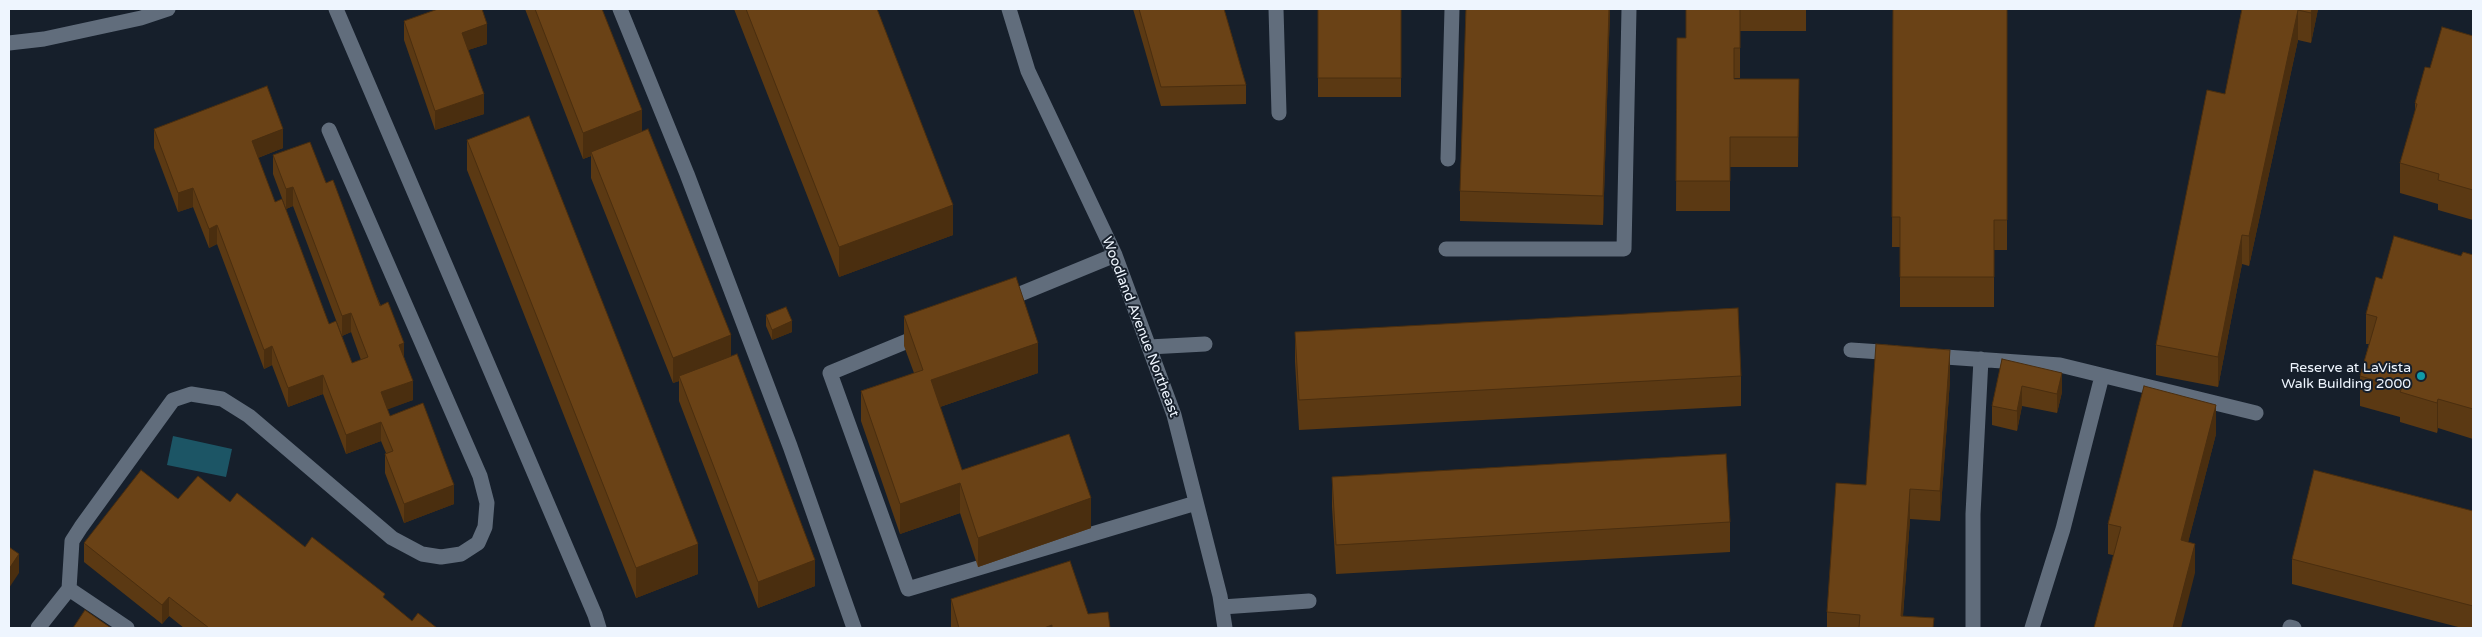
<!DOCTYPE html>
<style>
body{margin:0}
#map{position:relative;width:2482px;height:637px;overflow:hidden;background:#161f2b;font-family:"Varela Round",sans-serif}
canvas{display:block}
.frame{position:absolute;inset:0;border:10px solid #eef5fe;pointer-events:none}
</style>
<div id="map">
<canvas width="2482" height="637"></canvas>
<div class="frame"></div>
</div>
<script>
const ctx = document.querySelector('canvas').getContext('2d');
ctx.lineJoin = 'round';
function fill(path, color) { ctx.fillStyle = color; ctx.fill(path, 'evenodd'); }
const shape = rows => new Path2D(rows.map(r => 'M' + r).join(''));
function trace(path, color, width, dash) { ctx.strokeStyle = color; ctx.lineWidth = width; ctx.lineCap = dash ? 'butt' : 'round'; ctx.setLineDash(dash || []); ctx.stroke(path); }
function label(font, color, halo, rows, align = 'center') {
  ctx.font = font + ' "Varela Round",sans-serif'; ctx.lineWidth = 4; ctx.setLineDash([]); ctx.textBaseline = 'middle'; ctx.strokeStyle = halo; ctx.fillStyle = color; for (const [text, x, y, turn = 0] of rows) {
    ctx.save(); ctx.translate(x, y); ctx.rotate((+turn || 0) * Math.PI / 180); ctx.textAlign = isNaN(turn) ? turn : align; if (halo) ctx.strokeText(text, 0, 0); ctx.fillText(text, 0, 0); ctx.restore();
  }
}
const water = shape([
 [173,436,232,449,226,477,167,465]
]);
const minor = shape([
 [336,9,595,615,599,628],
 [620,9,687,174,790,446,854,628],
 [1009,9,1028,71,1115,255,1174,415,1220,596,1225,628],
 [1276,9,1279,113],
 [9,43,44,39,141,18,168,9],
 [1448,159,1452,9],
 [1446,249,1624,249,1629,9],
 [1003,301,1115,255],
 [922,335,830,373,908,589,1196,503],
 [1149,347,1205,344],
 [1851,350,1896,353],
 [1931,356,2060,365,2256,413],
 [69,589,72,541,81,527,173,400,191,394,222,399,249,416,392,538,422,554,441,557,461,554,478,543,485,527,487,503,480,476,329,130],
 [1222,607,1309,601],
 [2290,627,2294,628],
 [38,628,69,589,127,628],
 [1973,628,1973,514,1981,359],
 [2032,628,2063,529,2102,376]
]);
const wall = shape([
 [525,9,602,9,642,132,731,356,815,586,758,608,679,401,679,381,673,383,591,178,591,156,583,159],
 [734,9,877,9,953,235,839,277],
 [1133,9,1224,9,1246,85,1246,104,1161,106],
 [1318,9,1401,9,1401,97,1318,97],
 [1466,9,1610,9,1603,225,1460,221,1460,191],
 [1686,9,1806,9,1806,31,1740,31,1740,78,1734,78,1734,79,1799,79,1798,167,1730,167,1730,211,1676,211,1677,38,1686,38],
 [1893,9,2007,9,2007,250,1994,250,1994,307,1900,307,1900,247,1892,247],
 [2242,9,2318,9,2311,43,2298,40,2249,266,2242,264,2218,387,2156,375,2156,345,2225,94],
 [404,21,487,44,468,50,484,114,435,130,404,40],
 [2473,36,2473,220,2438,210,2438,204,2400,193,2400,163,2415,113,2415,103],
 [154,129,283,148,258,158,275,202,329,324,352,363,361,360,351,332,342,336,293,206,286,209,273,174,273,155,326,183,404,357,413,400,387,409,390,416,454,504,404,523,385,473,385,454,386,453,381,441,346,454,323,394,288,407,272,365,264,369,217,244,209,248,193,207,178,212,154,148],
 [467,140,698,574,636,598,467,170],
 [2473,255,2473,439,2438,428,2437,433,2400,422,2400,417,2360,406,2360,376,2369,344,2366,344,2366,314,2382,279,2461,256],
 [766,315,792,332,772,340,766,326],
 [904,316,1038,373,940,407,962,470,1091,528,978,567,960,513,900,534,861,421,861,391,914,373,904,346],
 [1295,332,1741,376,1741,406,1299,430,1295,362],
 [2002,359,2062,392,2057,413,2022,406,2017,431,1992,425,1992,406],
 [1950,380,1940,521,1910,519,1903,616,1934,628,1827,628,1827,612,1866,485],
 [2216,434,2188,542,2195,573,2108,554,2108,524],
 [1332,477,1730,522,1730,552,1336,574,1332,507],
 [178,499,230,502,305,547,385,599,412,621,437,628,184,628,169,616,162,624,84,562,84,543],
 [2473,511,2473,628,2462,628,2292,584,2292,559],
 [951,599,1088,614,1110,628,951,628]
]);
const shadedWall = shape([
 [1609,9,1610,9,1603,225,1603,196],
 [2312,9,2318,9,2311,43,2311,13],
 [2298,10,2298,40,2249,266,2249,236],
 [487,24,487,44,462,52,462,33],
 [484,94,484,114,435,130,435,111],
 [642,110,642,136,591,152,591,156,583,159,583,133],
 [283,129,283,148,252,160,252,141],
 [293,187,293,206,286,209,286,189],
 [193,188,193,207,178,212,178,193],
 [953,205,953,235,839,277,839,247],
 [217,225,217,244,209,248,209,229],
 [2242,235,2242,264,2218,387,2218,357],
 [351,313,351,332,342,336,342,316],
 [792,321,792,332,772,340,772,330],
 [731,335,731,361,679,376,679,381,673,383,673,358],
 [404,343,404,362,399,345],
 [1038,343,1038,373,931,410,931,380],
 [272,346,272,365,264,369,264,350],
 [1950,350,1950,380,1940,521,1940,491],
 [2062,373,2062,392,2057,413,2057,394],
 [323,375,323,394,288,407,288,388],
 [413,381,413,400,381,412,381,392],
 [2022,386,2022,406,2017,431,2017,411],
 [2438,399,2438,428,2437,433,2437,403],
 [2216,405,2216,434,2181,570,2181,540],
 [381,422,381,441,346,454,346,435],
 [960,483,960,513,900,534,900,504],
 [454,485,454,504,404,523,404,504],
 [1910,489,1910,519,1902,628,1901,616],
 [1091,498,1091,528,978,567,978,538],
 [698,544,698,574,636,598,636,568],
 [2195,544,2195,573,2181,628,2173,628],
 [19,554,19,573,9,588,9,569],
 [815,560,815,586,758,608,758,582],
 [169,597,169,616,162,624,162,605],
 [1052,625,1052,628,1044,628]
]);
const building = shape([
 [438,9,482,9,487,24,462,33,484,94,435,111,404,21,438,9],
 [535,9,602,9,642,110,583,133,535,9],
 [746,9,877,9,953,205,839,247,746,9],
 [1139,9,1224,9,1246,85,1161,87,1139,9],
 [1318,9,1401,9,1401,78,1318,78,1318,9],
 [1466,9,1609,9,1603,196,1460,191,1466,9],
 [1686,9,1740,9,1740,48,1734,48,1734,79,1799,79,1798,137,1730,137,1730,181,1676,181,1677,38,1686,38,1686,9],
 [1893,9,2007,9,2007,220,1994,220,1994,277,1900,277,1900,217,1892,217,1893,9],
 [2242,9,2312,9,2311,13,2298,10,2249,236,2242,235,2218,357,2156,345,2207,90,2225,94,2242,9],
 [2442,27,2473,36,2473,190,2438,180,2439,174,2400,163,2417,104,2415,103,2425,67,2430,68,2442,27],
 [267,86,283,129,252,141,275,202,282,199,329,324,336,321,352,363,368,357,351,313,342,316,293,187,286,189,273,155,310,142,326,183,333,180,380,306,388,302,404,343,399,345,413,381,381,392,390,416,423,403,454,485,404,504,385,454,393,451,381,422,346,435,323,375,288,388,272,346,264,350,217,225,209,229,193,188,178,193,154,129,267,86],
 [529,116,698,544,636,568,467,140,529,116],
 [648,129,731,335,673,358,591,152,648,129],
 [2394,236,2461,256,2463,252,2473,255,2473,409,2438,399,2437,403,2400,392,2402,388,2360,376,2377,317,2366,314,2376,277,2382,279,2394,236],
 [1016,277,1038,343,931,380,962,470,1069,434,1091,498,978,538,960,483,900,504,861,391,923,370,904,316,1016,277],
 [786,307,792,321,772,330,766,315,786,307],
 [1738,308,1741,376,1299,400,1295,332,1738,308],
 [1876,344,1950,350,1940,491,1910,489,1901,616,1934,618,1933,628,1859,628,1860,615,1827,612,1836,483,1866,485,1876,344],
 [737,354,815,560,758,582,679,376,737,354],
 [2002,359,2062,373,2057,394,2022,386,2017,411,1992,406,2002,359],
 [2144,386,2216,405,2181,540,2195,544,2173,628,2094,628,2121,527,2108,524,2144,386],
 [1726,454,1730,522,1336,545,1332,477,1726,454],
 [141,470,178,499,198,476,230,502,237,493,305,547,312,537,385,594,383,597,412,621,418,613,437,628,209,628,169,597,162,605,84,543,141,470],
 [2314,470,2473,511,2473,606,2292,559,2314,470],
 [9,547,19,554,9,569,9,547],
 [1070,561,1088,614,1108,612,1110,628,1052,628,1052,625,1044,628,959,628,951,599,1070,561],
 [85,610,111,628,73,628,85,610]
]);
const markers = [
 [2421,376,5,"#0f9aa8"]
];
const streetNames = [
 ["Woodland Avenue Northeast",1140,327,69]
];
const poiNames = [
 ["Reserve at LaVista",2411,368],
 ["Walk Building 2000",2411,384]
];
fill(water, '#1c5565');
trace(minor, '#616d7c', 15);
fill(wall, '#5b3913');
fill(shadedWall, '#4a2e0f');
fill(building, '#6a4216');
trace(building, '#4a2e0f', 1);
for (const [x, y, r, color] of markers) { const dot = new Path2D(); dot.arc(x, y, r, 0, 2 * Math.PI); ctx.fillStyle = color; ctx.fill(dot); trace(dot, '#161f2b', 2); }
label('14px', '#eef5fe', '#161f2b', streetNames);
label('14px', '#eef5fe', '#161f2b', poiNames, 'right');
</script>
